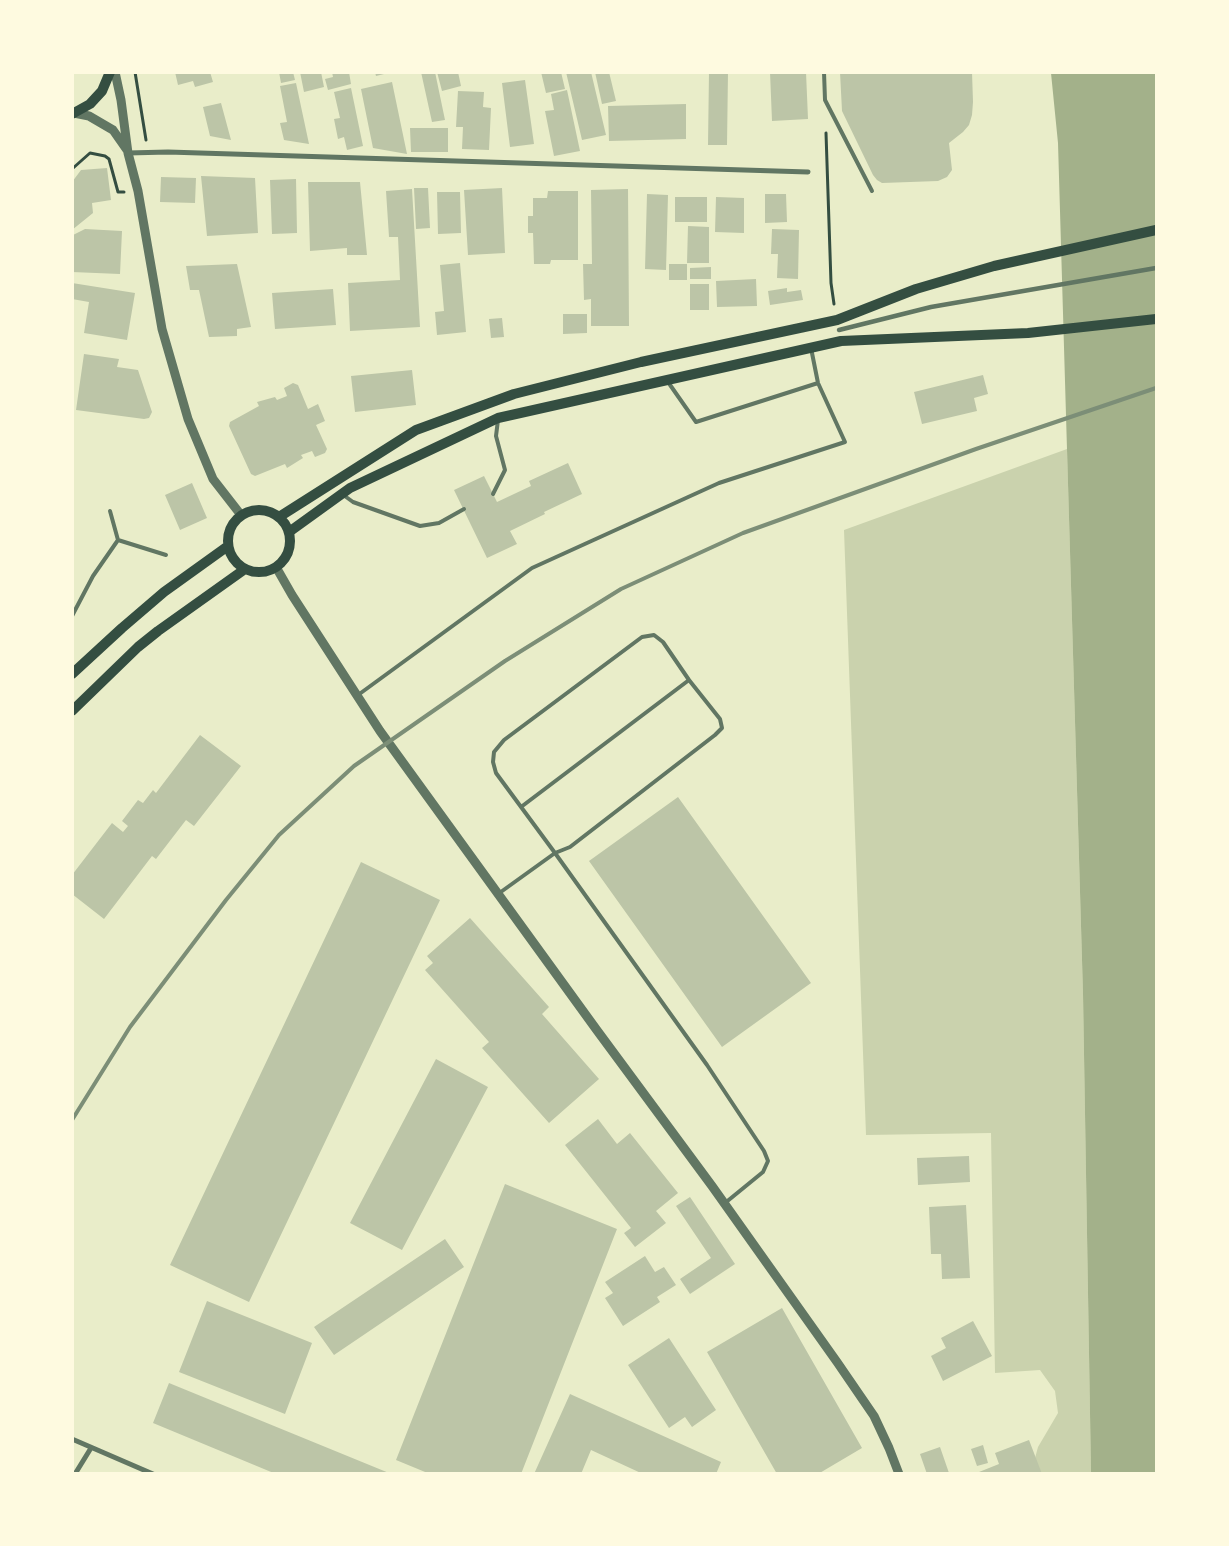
<!DOCTYPE html>
<style>
body{margin:0}
#map{position:relative;width:1229px;height:1546px;overflow:hidden;background:#e9edc9;font-family:Arial,sans-serif}
canvas{display:block}
.frame{position:absolute;inset:0;border:74px solid #fefae0;pointer-events:none}
</style>
<div id="map">
<canvas width="1229" height="1546"></canvas>
<div class="frame"></div>
</div>
<script>
const ctx = document.querySelector('canvas').getContext('2d');
ctx.lineJoin = 'round';
function fill(path, color) { ctx.fillStyle = color; ctx.fill(path, 'evenodd'); }
const shape = rows => new Path2D(rows.map(r => 'M' + r).join(''));
function trace(path, color, width, dash) { ctx.strokeStyle = color; ctx.lineWidth = width; ctx.lineCap = dash ? 'butt' : 'round'; ctx.setLineDash(dash || []); ctx.stroke(path); }
const green = shape([
 [1067,449,1083,994,1091,1473,1031,1473,1038,1447,1058,1413,1055,1391,1040,1370,995,1373,991,1133,866,1135,844,530]
]);
const water = shape([
 [1051,73,1156,73,1156,1473,1091,1473,1083,994,1058,143]
]);
const building = shape([
 [175,72,210,72,213,82,195,87,193,81,178,85],
 [279,72,293,72,295,80,281,83],
 [300,72,321,72,324,87,304,92],
 [332,72,349,72,351,84,328,90,325,79,333,77],
 [375,72,388,72,388,73,376,76],
 [421,72,435,72,445,120,432,122],
 [437,72,458,72,461,86,442,91],
 [541,72,561,72,565,89,546,93],
 [566,72,591,72,606,135,582,140],
 [595,72,609,72,616,101,602,104],
 [709,72,728,72,727,145,708,145],
 [770,72,806,72,808,119,772,121],
 [840,72,972,72,973,102,972,115,969,125,963,132,949,143,952,170,947,177,938,181,882,183,877,180,873,175,842,111],
 [525,80,534,144,510,147,502,83],
 [392,82,407,154,373,148,361,89],
 [296,83,309,144,284,140,280,123,287,122,280,86],
 [351,88,363,146,347,150,344,137,338,139,334,119,340,118,334,92],
 [567,90,580,151,554,156,545,111,554,110,551,94],
 [458,91,484,92,483,107,491,108,489,150,462,149,463,127,456,127],
 [221,103,231,140,210,136,203,107],
 [686,104,686,139,609,141,608,106],
 [410,128,448,128,448,152,411,152],
 [107,168,111,200,92,203,93,213,72,230,72,182,81,170],
 [201,176,255,178,258,233,207,236],
 [161,177,196,178,195,203,160,202],
 [296,179,297,233,272,234,270,180],
 [308,182,360,182,367,255,347,255,347,248,310,251],
 [414,188,428,188,430,228,416,229],
 [502,188,505,253,468,255,464,190],
 [412,189,420,327,350,331,348,283,400,280,398,237,389,237,386,191],
 [628,189,629,326,591,326,591,299,584,300,583,264,592,264,591,190],
 [548,191,578,191,578,260,551,260,550,264,534,264,533,233,528,233,528,216,533,216,533,198,547,198],
 [437,192,460,192,461,233,438,234],
 [647,194,668,195,666,270,645,269],
 [765,194,786,194,787,222,765,223],
 [675,197,707,197,707,222,675,222],
 [716,197,744,198,744,233,715,232],
 [688,226,709,227,709,263,687,263],
 [85,229,122,231,120,274,72,272,73,235],
 [772,229,799,230,798,279,777,278,778,254,771,254],
 [460,263,466,332,437,335,435,312,444,311,440,265],
 [237,264,251,327,237,329,237,336,209,337,199,290,190,290,186,266],
 [669,264,687,264,687,280,669,280],
 [711,267,711,279,690,279,690,268],
 [756,279,757,306,717,307,716,281],
 [72,283,135,293,127,340,84,333,89,302,72,299],
 [690,284,709,284,709,310,690,310],
 [787,288,787,292,801,290,803,300,770,305,768,291],
 [333,289,336,325,275,329,272,293],
 [563,314,587,314,587,333,563,334],
 [502,318,504,337,491,338,489,319],
 [84,354,119,359,117,367,138,370,152,412,149,418,144,419,76,410],
 [412,370,416,405,355,412,351,376],
 [983,375,988,394,974,398,977,411,922,424,914,392],
 [293,383,298,385,308,409,318,404,325,421,316,425,327,449,325,453,315,457,312,451,301,455,303,458,287,468,285,464,255,476,251,474,229,426,230,422,259,406,257,402,275,397,277,400,287,396,284,388],
 [568,463,582,494,544,512,545,514,510,531,517,544,487,558,454,490,484,476,497,502,531,486,529,481],
 [192,483,207,518,180,530,165,495],
 [200,735,241,766,194,826,186,820,156,859,152,856,104,919,72,894,72,875,112,823,123,832,128,826,122,821,138,800,143,803,153,790,156,793],
 [678,797,811,983,722,1047,589,861],
 [361,862,440,900,249,1302,170,1265],
 [470,918,549,1007,542,1014,599,1079,549,1123,482,1048,489,1042,425,970,433,963,427,956],
 [436,1059,488,1087,402,1250,350,1223],
 [598,1119,617,1144,630,1133,678,1193,656,1211,666,1223,635,1247,624,1233,631,1228,565,1145],
 [969,1156,970,1182,918,1185,917,1158],
 [505,1184,617,1229,521,1474,430,1474,396,1460],
 [690,1197,735,1264,690,1294,680,1279,711,1258,676,1206],
 [966,1205,970,1278,942,1279,941,1254,931,1254,929,1207],
 [445,1239,464,1267,334,1355,314,1327],
 [645,1256,655,1272,664,1267,676,1285,657,1297,660,1302,623,1326,605,1298,613,1293,605,1282],
 [207,1301,312,1343,285,1414,179,1372],
 [782,1308,862,1448,818,1474,777,1474,707,1352],
 [973,1321,992,1356,943,1381,931,1356,946,1348,941,1338],
 [669,1338,716,1410,692,1427,685,1417,669,1428,628,1365],
 [169,1383,389,1473,389,1474,276,1474,153,1423],
 [570,1394,721,1462,716,1474,643,1474,591,1450,581,1474,534,1474],
 [1029,1440,1042,1474,974,1474,999,1464,995,1453],
 [983,1445,988,1463,977,1466,971,1449],
 [940,1447,949,1473,927,1474,920,1454]
]);
const path = shape([
 [135,72,146,140],
 [826,133,831,283,834,304],
 [72,169,90,153,105,156,109,159,118,192,124,192]
]);
const service = shape([
 [824,72,825,100,872,191],
 [668,382,696,422,818,383],
 [342,494,353,502,420,526,439,523,464,509],
 [493,494,505,470,496,436,498,420],
 [118,540,166,555],
 [72,616,93,576,118,540,110,511],
 [358,695,532,568,719,483,845,442,818,383,811,348],
 [521,807,689,680],
 [498,894,555,853,570,847,715,735,722,728,720,719,689,680,663,642,654,635,642,637,504,740,494,752,493,762,496,773,555,853,707,1065,764,1151,768,1161,763,1172,725,1203]
]);
const pedestrian = shape([
 [839,330,931,307,1156,268]
]);
const minor = shape([
 [128,153,168,152,808,172],
 [72,1439,153,1474],
 [75,1474,91,1448]
]);
const tertiary = shape([
 [115,72,121,100,128,153,138,191,162,329,188,419,213,479,241,515],
 [74,113,89,116,113,130,127,150],
 [276,567,292,595,380,731,596,1029,712,1186,837,1362,874,1416,889,1448,899,1474]
]);
const secondary = shape([
 [72,114,90,104,102,91,110,72],
 '228 541a31 31 0 1 1 62 0a31 31 0 1 1-62 0Z',
 [279,517,416,430,514,394,641,362,837,320,916,289,994,266,1156,230],
 [289,532,350,488,498,418,841,341,1028,333,1156,319],
 [72,674,122,628,164,592,228,546],
 [72,711,138,647,158,631,245,569]
]);
const rail = shape([
 [72,1120,130,1027,226,900,279,835,354,766,505,661,621,589,743,533,976,449,1156,388]
]);
fill(green, '#cad2ad');
fill(water, '#a3b18a');
fill(building, '#bcc5a7');
trace(path, '#344e41', 3);
trace(service, '#617663', 4);
trace(pedestrian, '#617663', 4.5);
trace(minor, '#617663', 5);
trace(tertiary, '#617663', 9);
trace(secondary, '#344e41', 10);
trace(rail, '#7c8e77', 4);
</script>
